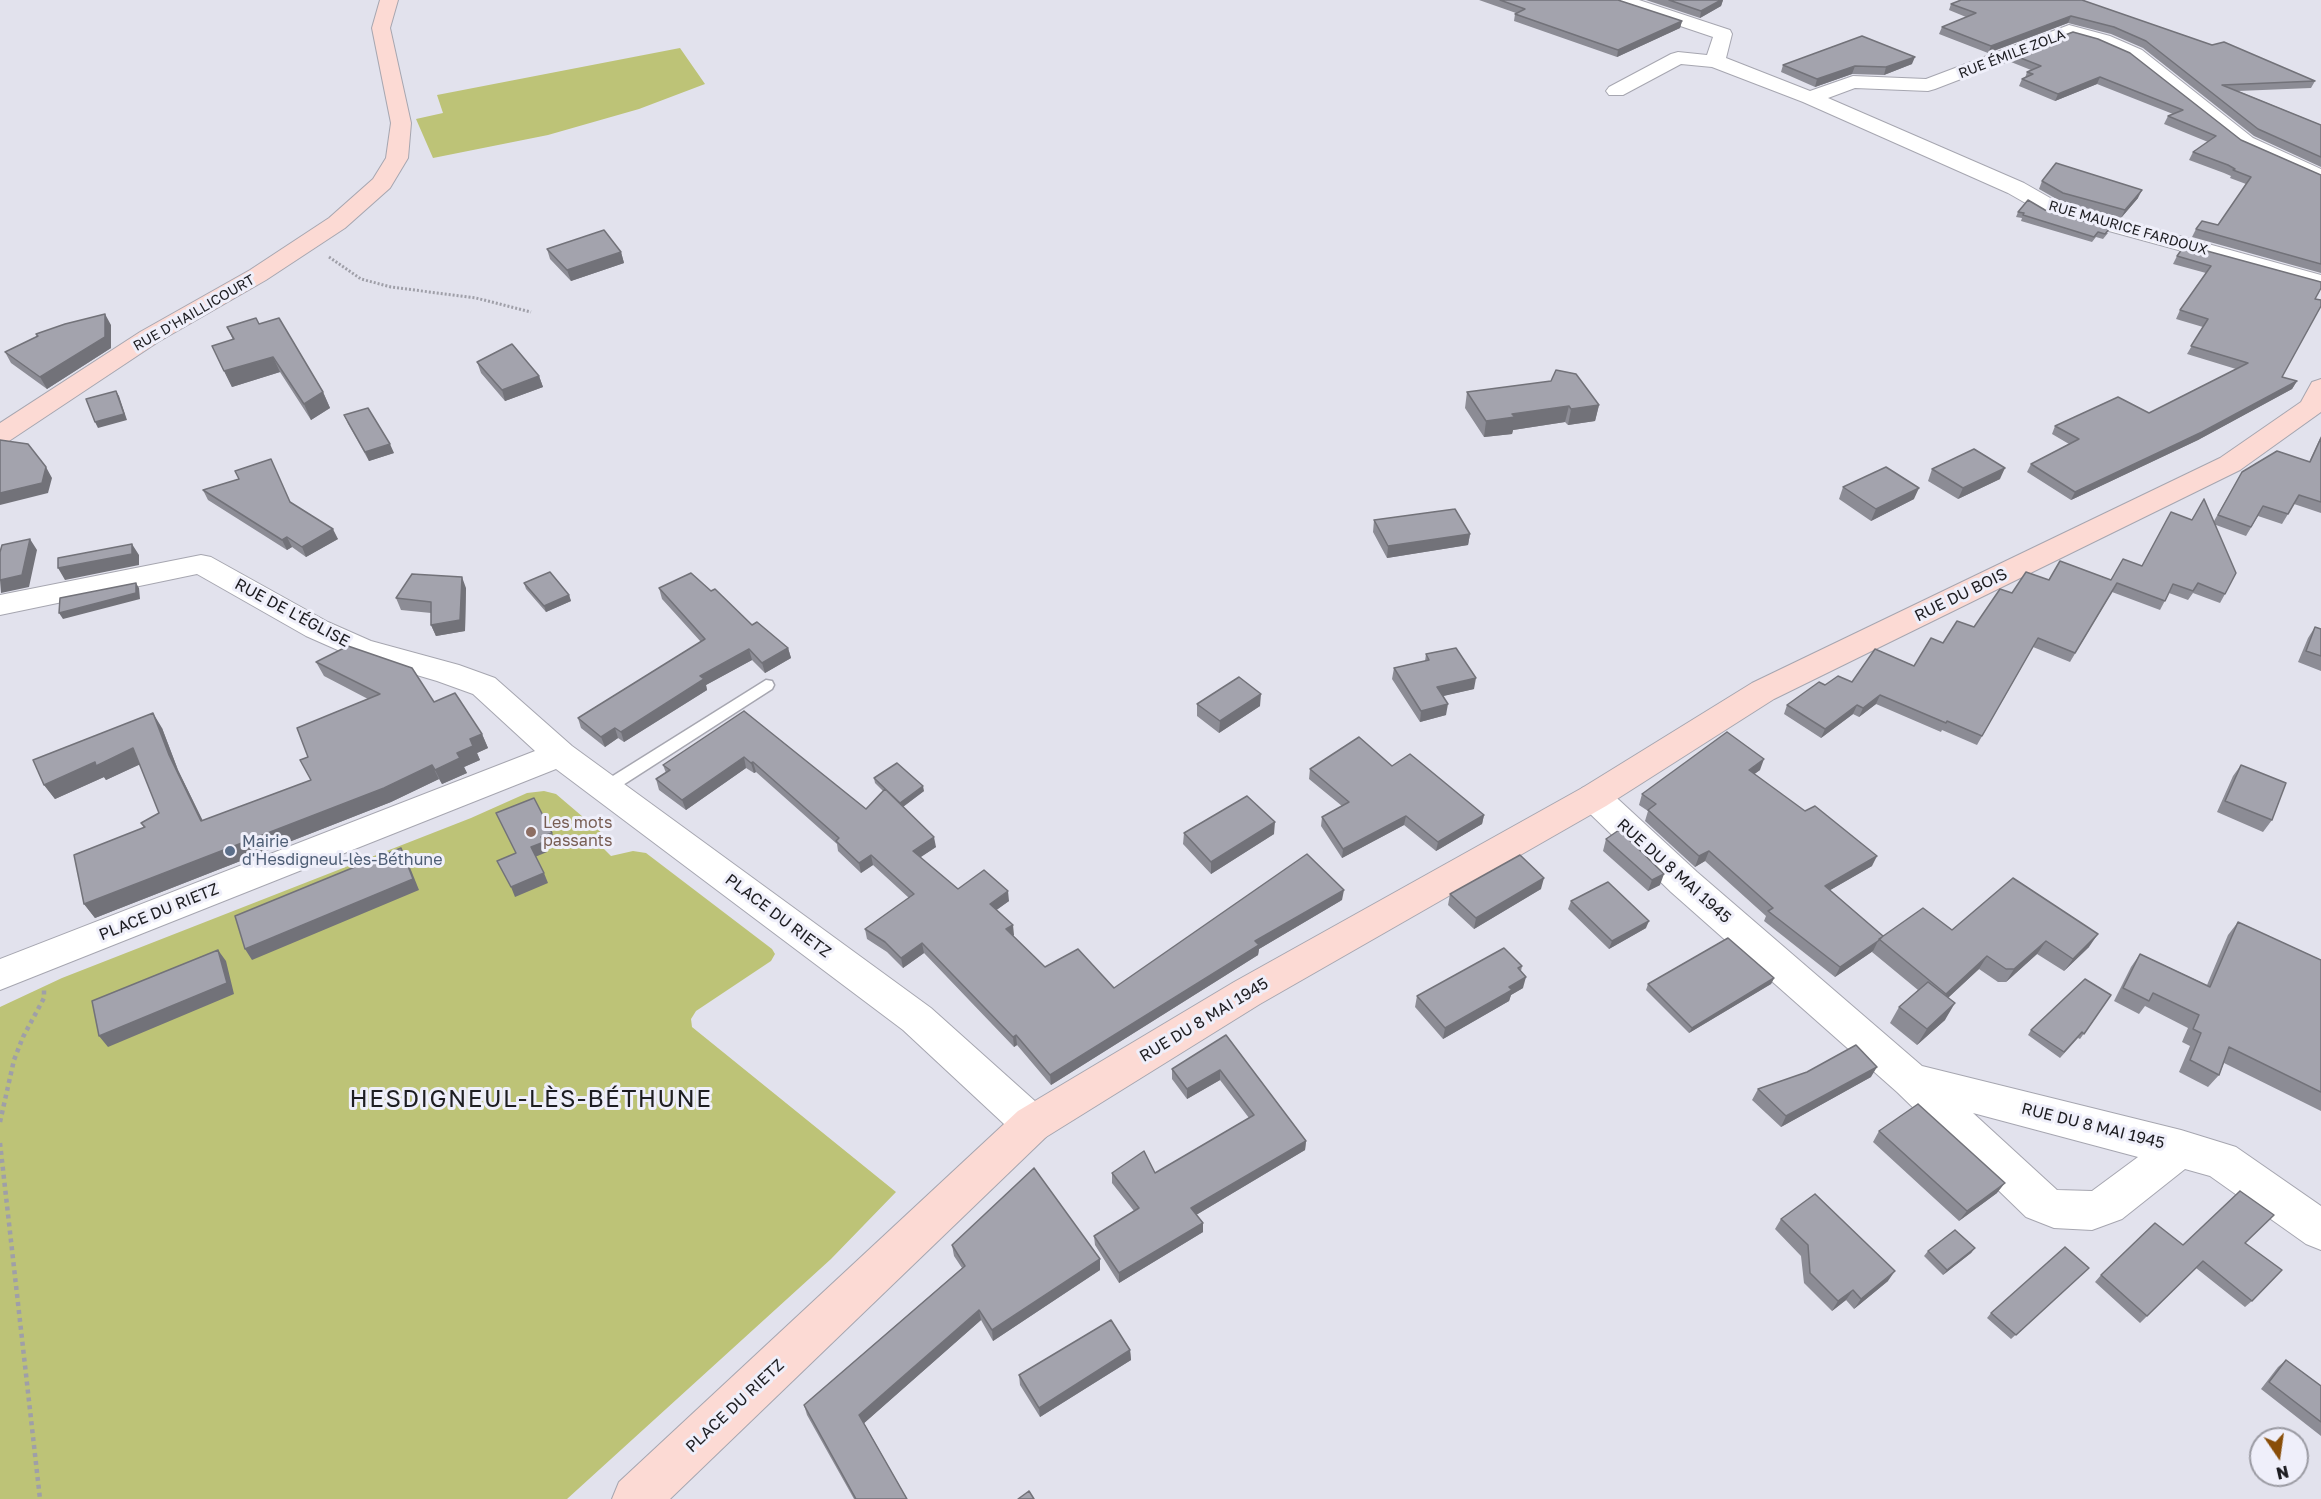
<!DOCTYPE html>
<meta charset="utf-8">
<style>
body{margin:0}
#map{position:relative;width:2321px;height:1499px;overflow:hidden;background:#e2e2ed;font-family:"Golos Text",sans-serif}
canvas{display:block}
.north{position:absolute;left:2249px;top:1427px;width:60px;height:60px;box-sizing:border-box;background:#efeffa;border:2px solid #9b9ba3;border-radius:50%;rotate:167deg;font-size:16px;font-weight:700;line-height:24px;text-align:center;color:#1d1d21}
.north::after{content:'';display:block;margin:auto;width:21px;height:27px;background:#894e08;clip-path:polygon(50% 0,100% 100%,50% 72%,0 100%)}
</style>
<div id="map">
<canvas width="2321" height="1499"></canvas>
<div class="north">N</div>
</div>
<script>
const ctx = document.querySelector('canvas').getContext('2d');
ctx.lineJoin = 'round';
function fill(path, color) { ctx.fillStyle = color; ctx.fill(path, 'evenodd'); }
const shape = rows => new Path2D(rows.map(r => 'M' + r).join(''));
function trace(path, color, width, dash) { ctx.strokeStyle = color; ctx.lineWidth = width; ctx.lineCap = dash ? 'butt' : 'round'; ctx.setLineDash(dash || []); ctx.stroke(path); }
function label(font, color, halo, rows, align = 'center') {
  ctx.font = font + ' "Golos Text",sans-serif'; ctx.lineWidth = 6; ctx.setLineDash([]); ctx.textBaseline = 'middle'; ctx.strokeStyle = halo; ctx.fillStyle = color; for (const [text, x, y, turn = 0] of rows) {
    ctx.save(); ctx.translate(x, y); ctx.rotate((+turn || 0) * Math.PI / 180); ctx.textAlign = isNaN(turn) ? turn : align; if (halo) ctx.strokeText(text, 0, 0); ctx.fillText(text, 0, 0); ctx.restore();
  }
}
const green = shape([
 [680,48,705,84,639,109,548,135,433,158,416,119,443,113,437,95],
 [544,791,556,794,610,840,611,843,603,848,611,856,633,851,646,853,772,949,775,954,771,961,696,1011,691,1019,692,1027,896,1192,831,1259,567,1499,0,1499,0,1007,62,978,471,818,527,793]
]);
const pathFar1 = shape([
 [329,257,361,279,391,287,476,298,531,312]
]);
const path = shape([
 [0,1122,14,1060,23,1037,44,998,44,989],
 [0,1143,40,1499]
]);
const lane = shape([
 [766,680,772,681,774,685,772,689,612,792,606,794,600,792,598,788,600,784,766,680]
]);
const street = shape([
 [1612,0,1639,0,1730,30,1732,34,1726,58,1810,91,1853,76,1926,79,2069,25,2110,36,2142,50,2253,138,2321,169,2321,184,2239,146,2128,58,2096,44,2070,37,1935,89,1928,91,1855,88,1828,98,2024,183,2059,203,2321,275,2321,289,2043,213,2008,193,1803,102,1712,67,1681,64,1623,95,1609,95,1606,91,1609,87,1671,54,1678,52,1707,55,1713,37,1615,4,1612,0],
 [201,555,211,557,328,622,371,641,459,665,495,678,572,746,931,1008,1046,1111,1052,1124,1046,1137,1032,1142,1018,1137,903,1030,556,769,0,990,0,959,535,751,473,694,437,681,349,655,306,636,197,574,0,615,0,595,201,555],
 [1594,784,1606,788,1697,872,1922,1066,2181,1130,2236,1147,2321,1206,2321,1250,2306,1244,2210,1176,2185,1169,2122,1219,2092,1230,2054,1228,2026,1217,1897,1092,1671,892,1582,806,1577,797,1582,788,1594,784],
 [1973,1113,2138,1157,2092,1191,2057,1190,1973,1113]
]);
const secondary = shape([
 [380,0,398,0,390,28,411,123,408,158,390,188,345,228,266,280,158,342,9,441,0,443,0,423,140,332,250,270,329,218,373,179,386,158,391,123,372,28,380,0],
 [2321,379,2321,412,2240,470,1774,699,1606,806,1260,1004,1046,1137,670,1499,612,1499,619,1482,1018,1111,1234,982,1582,788,1752,683,2220,458,2301,402,2312,382,2321,379]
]);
const wall = shape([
 [1479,0,1618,0,1682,21,1680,28,1617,57,1514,21,1515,14,1516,13],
 [1646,0,1723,0,1721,6,1700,18],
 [2082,0,2315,81,2311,88,2238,91,2321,125,2321,167,2254,136,2143,48,2111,34,2068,23,1988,53,1939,34,1942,27,1966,17,1949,10,1951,4],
 [2073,32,2241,140,2321,175,2321,273,2192,237,2196,229,2218,225,2246,184,2230,178,2231,176,2224,173,2189,160,2193,152,2208,142,2164,124,2168,116,2173,114,2097,84,2055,101,2019,86,2022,79,2025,78,2027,72,2031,70,2011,62,2013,55],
 [1912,64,1884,75,1852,74,1815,87,1781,72,1783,65],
 [2042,181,2138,198,2121,218,2060,201,2039,189],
 [2045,210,2108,233,2103,239,2096,237,2092,242,2021,221,2022,218,2016,217,2018,212],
 [547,249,621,252,624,263,571,281,550,259],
 [2177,256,2321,282,2315,299,2282,377,2297,381,2292,389,2198,440,2071,500,2027,472,2031,464,2069,444,2052,434,2055,426,2149,413,2236,369,2187,354,2203,327,2176,319,2180,310,2206,273,2173,264],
 [259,324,323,392,330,408,311,420,280,372,232,387,212,346,233,340,227,327],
 [111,325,111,348,47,389,11,363,5,352,37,337,36,334],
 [477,362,539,376,543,387,505,401,481,373],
 [1467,392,1599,405,1595,421,1568,425,1565,422,1513,430,1512,434,1484,437,1465,408],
 [344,415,394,453,369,461,348,424],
 [2321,436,2321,513,2294,504,2282,524,2258,516,2246,536,2216,525,2225,594,2220,603,2193,593,2188,600,2169,593,2160,610,2112,592,2070,662,2033,647,1977,745,1942,730,1941,732,1876,704,1859,717,1853,714,1821,738,1784,714,1787,705,1825,685,1852,682,1914,666,1943,643,1974,627,2012,593,2049,580,2111,580,2142,566,2192,520,2214,521,2242,472,2309,462],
 [1932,469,2000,479,1958,499,1928,481],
 [239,479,291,502,338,539,306,557,292,547,287,550,208,500,203,490],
 [1843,487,1914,499,1871,521,1839,499],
 [1374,520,1470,534,1468,545,1387,558,1373,532],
 [524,583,569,595,571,601,546,612,526,589],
 [466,588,465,631,436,636,431,625,431,613,401,610,396,598],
 [659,588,711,591,752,625,788,648,791,658,765,673,752,660,706,685,707,690,624,742,618,738,605,747,581,728,578,718,701,642,662,599],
 [2315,627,2321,629,2321,671,2298,662,2308,638],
 [1426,654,1474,689,1442,696,1446,715,1420,722,1392,679,1394,668,1425,661],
 [316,662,434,702,482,734,488,748,477,753,480,760,464,767,467,773,442,784,439,779,391,802,95,918,84,904,144,828,141,823,159,813,140,764,106,780,104,777,55,799,44,785,162,728,178,770,203,821,311,780,300,760,308,757,368,699,324,676],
 [1197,704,1260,706,1219,733,1197,716],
 [744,711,866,809,883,791,875,783,874,778,924,791,903,807,936,847,920,857,958,889,1009,901,996,910,1014,935,1013,936,1045,967,1114,988,1342,900,1259,949,1258,955,1051,1085,1017,1045,1014,1047,924,953,903,968,887,952,867,939,865,929,909,898,873,865,861,873,838,851,837,844,756,772,754,773,746,768,686,810,659,790,656,779,666,773,663,765],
 [2241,765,2272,820,2263,832,2217,812,2233,776],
 [1392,766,1484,815,1482,824,1436,851,1404,825,1342,858,1321,826,1322,817,1342,806,1309,779,1310,769],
 [1760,770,1754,774,1872,866,1830,890,1883,936,1952,930,2013,878,2089,947,2064,971,2037,954,2006,982,1998,982,1979,969,1948,998,1945,1020,1917,1045,1890,1023,1899,1007,1918,990,1872,952,1873,951,1835,977,1764,921,1766,916,1705,861,1695,867,1645,821,1648,811,1639,805,1642,794],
 [1184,833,1274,834,1211,874,1183,844],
 [1606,839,1660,885,1648,891,1603,851],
 [1541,889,1474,929,1448,905,1450,894],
 [1571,901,1646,928,1609,949,1568,909],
 [2238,922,2321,960,2321,1111,2224,1063,2219,1075,2208,1087,2179,1072,2190,1046,2182,1042,2188,1028,2145,1006,2139,1014,2114,1001,2131,967,2140,954,2207,985,2228,935],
 [1522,966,1521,971,1523,988,1511,995,1509,1001,1443,1039,1415,1007,1417,996],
 [1774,978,1771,984,1689,1033,1646,990,1648,984],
 [2111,995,2080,1039,2078,1038,2060,1058,2028,1035,2031,1030],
 [1226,1035,1306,1141,1305,1150,1196,1215,1203,1232,1119,1283,1095,1245,1094,1236,1134,1211,1112,1183,1112,1173,1155,1173,1249,1118,1220,1080,1187,1099,1172,1079,1172,1069],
 [1871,1077,1781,1127,1752,1100,1758,1089],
 [1879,1131,1997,1193,1959,1221,1873,1142],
 [1781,1219,1888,1281,1854,1309,1846,1300,1832,1311,1804,1283,1801,1256,1775,1229],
 [2245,1243,2252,1301,2245,1307,2196,1268,2140,1323,2095,1282,2101,1275,2183,1245],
 [952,1245,1100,1259,1100,1270,993,1341,981,1320,864,1423,907,1499,854,1499,807,1415,804,1405,962,1268,954,1256],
 [1975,1248,1971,1253,1943,1275,1924,1256,1928,1251],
 [2089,1268,2011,1339,1987,1318,1991,1313],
 [1130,1350,1131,1360,1040,1417,1020,1385,1019,1375],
 [2286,1360,2321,1386,2321,1436,2261,1389,2278,1367]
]);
const shadedWall = shape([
 [1721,0,1723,0,1721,6,1700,18,1701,11],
 [2071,16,2068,23,1988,53,1991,46],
 [1682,21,1680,28,1617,57,1618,50],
 [1915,57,1912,64,1884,75,1886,67],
 [1855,66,1852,74,1815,87,1817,79],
 [2100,77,2097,84,2055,101,2058,94],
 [2142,190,2138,198,2121,218,2125,210],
 [621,252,624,263,571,281,567,270],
 [105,314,111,325,111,348,47,389,40,377],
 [273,357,280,372,232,387,224,371],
 [539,376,543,387,505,401,502,390],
 [2297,381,2292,389,2198,440,2071,500,2075,492],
 [116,391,119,396,127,420,98,428,95,422],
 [323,392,330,408,311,420,304,404],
 [1599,405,1595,421,1568,425,1571,409],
 [1569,406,1565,422,1513,430,1512,434,1484,437,1486,421,1512,414],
 [390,444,394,453,369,461,365,452],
 [46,467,52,478,48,493,0,505,0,493],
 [2005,468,2000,479,1958,499,1963,488],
 [1919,488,1914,499,1871,521,1876,509],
 [333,529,338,539,306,557,302,547],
 [1470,534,1468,545,1387,558,1388,546],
 [287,537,292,547,287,550,282,540],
 [30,539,37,550,29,587,1,593,0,580],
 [132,544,139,555,139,565,65,580,58,568],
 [462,577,466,588,465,631,436,636,431,625],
 [136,583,139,588,140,599,63,619,59,613],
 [569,595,571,601,546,612,544,606],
 [788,648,791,658,765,673,762,663],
 [749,649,752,660,706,685,707,690,624,742,621,732,700,676],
 [1476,678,1474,689,1435,698,1437,687],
 [1261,694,1260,706,1219,733,1220,721],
 [1880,695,1876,704,1859,717,1863,708],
 [1448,704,1446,715,1420,722,1421,711],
 [1857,705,1853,714,1821,738,1825,729],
 [153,713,162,728,178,770,210,836,201,821,169,755],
 [615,728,618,738,605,747,601,737],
 [482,734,488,748,477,753,480,760,464,767,467,773,442,784,435,770,457,753,470,739],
 [133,748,143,763,106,780,104,777,55,799,44,785,95,762],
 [744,757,746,768,686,810,682,800],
 [1764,759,1760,770,1745,781,1749,770],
 [753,762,756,772,754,773,751,763],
 [432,765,439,779,391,802,95,918,84,904],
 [923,786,924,791,900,809,900,803],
 [1484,815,1482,824,1436,851,1438,842],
 [1406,816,1404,825,1342,858,1343,849],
 [1275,822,1274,834,1211,874,1211,862],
 [552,833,556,842,545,847,547,852,535,857,531,847,541,837],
 [934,837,936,847,915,861,913,851],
 [401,848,407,860,419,890,252,960,245,949],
 [1709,851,1705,861,1695,867,1699,856],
 [871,855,873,865,861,873,859,863],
 [1877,856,1872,866,1820,896,1825,886],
 [544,873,548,883,515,897,511,887],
 [1664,874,1660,885,1648,891,1652,880],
 [1544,878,1541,889,1474,929,1476,918],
 [1344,890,1342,900,1259,949,1258,955,1051,1085,1050,1075,1255,941],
 [1008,891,1009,901,991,914,990,904],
 [1649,921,1646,928,1609,949,1612,941],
 [1013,925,1014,935,1007,940,1006,929],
 [2098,934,2089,947,2064,971,2073,959],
 [1878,941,1873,951,1835,977,1840,967],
 [2046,941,2037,954,2006,982,2014,969],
 [922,943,924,953,903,968,901,958],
 [218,950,226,961,234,994,108,1047,99,1036],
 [1987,956,1979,969,1938,1007,1946,994],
 [1526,977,1523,988,1511,995,1509,1001,1443,1039,1445,1028,1509,987],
 [1774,978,1771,984,1689,1033,1692,1028],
 [1955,1003,1945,1020,1917,1045,1927,1029],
 [1016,1035,1017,1045,1014,1047,1013,1037],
 [1877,1067,1871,1077,1781,1127,1786,1116],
 [1220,1070,1220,1080,1187,1099,1187,1089],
 [1306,1141,1305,1150,1191,1218,1191,1208],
 [2005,1183,1997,1193,1959,1221,1967,1211],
 [1203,1223,1203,1232,1119,1283,1119,1273],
 [1975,1248,1971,1253,1943,1275,1947,1270],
 [1100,1259,1100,1270,993,1341,992,1330],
 [1895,1271,1888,1281,1854,1309,1861,1299],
 [1853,1290,1846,1300,1832,1311,1838,1301],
 [979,1310,981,1320,862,1425,859,1415],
 [1130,1350,1131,1360,1040,1417,1039,1408]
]);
const building = shape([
 [1500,0,1618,0,1682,21,1618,50,1515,14,1525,9,1500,0],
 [1669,0,1721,0,1701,11,1669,0],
 [1961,0,2082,0,2212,45,2224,42,2315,81,2222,85,2321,125,2321,157,2258,129,2146,41,2114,27,2071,16,1991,46,1942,27,1976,13,1951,4,1961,0],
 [2073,32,2098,39,2130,53,2241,140,2321,175,2321,264,2196,229,2202,221,2218,225,2251,177,2233,170,2235,169,2228,165,2193,152,2216,136,2168,116,2183,110,2100,77,2058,94,2022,79,2033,74,2027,72,2041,66,2013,55,2073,32],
 [1862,36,1915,57,1886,67,1855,66,1817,79,1783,65,1862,36],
 [2056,163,2142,190,2125,210,2063,193,2042,181,2056,163],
 [2028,200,2045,210,2110,228,2105,234,2098,232,2094,237,2023,215,2024,213,2018,212,2028,200],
 [604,230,621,252,567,270,547,249,604,230],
 [2185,245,2321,282,2321,288,2315,299,2321,300,2321,306,2282,377,2297,381,2202,432,2075,492,2031,464,2079,439,2055,426,2118,397,2149,413,2248,363,2191,346,2208,319,2180,310,2211,266,2177,256,2185,245],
 [105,314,105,337,40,377,5,352,38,336,36,334,65,324,105,314],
 [256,318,259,324,279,318,323,392,304,404,273,357,224,371,212,346,234,339,227,327,256,318],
 [512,344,539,376,502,390,477,362,512,344],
 [1556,370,1576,374,1599,405,1571,409,1569,406,1512,414,1515,417,1486,421,1467,392,1551,381,1556,370],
 [116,391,124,414,95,422,86,399,116,391],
 [368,408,390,444,365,452,344,415,368,408],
 [2321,438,2321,502,2299,495,2288,514,2263,506,2251,527,2218,515,2242,472,2277,451,2310,462,2321,438],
 [0,440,28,444,46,467,42,483,0,493,0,440],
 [1974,449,2005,468,1963,488,1932,469,1974,449],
 [271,459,290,502,333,529,302,547,287,537,282,540,203,490,239,479,235,471,271,459],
 [1886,467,1919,488,1876,509,1843,487,1886,467],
 [2204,499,2236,573,2225,594,2198,583,2193,591,2173,584,2165,601,2117,583,2075,653,2038,638,1982,736,1947,721,1946,723,1880,695,1863,708,1857,705,1825,729,1787,705,1819,682,1825,685,1838,676,1852,682,1875,649,1914,666,1931,638,1943,643,1957,621,1974,627,2000,589,2012,593,2026,572,2049,580,2060,561,2111,580,2123,559,2142,566,2171,512,2192,520,2204,499],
 [1455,509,1470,534,1388,546,1374,520,1455,509],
 [30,539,22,575,0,580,0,552,2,545,30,539],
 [132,544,132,554,58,568,58,558,132,544],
 [550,572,569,595,544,606,524,583,550,572],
 [691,573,711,591,715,589,752,625,757,622,788,648,762,663,749,649,700,676,704,679,621,732,615,728,601,737,578,718,705,639,659,588,691,573],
 [412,574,462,577,460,620,431,625,431,602,396,598,412,574],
 [136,583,136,593,59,613,60,598,136,583],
 [2315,627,2321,629,2321,656,2306,651,2315,627],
 [348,646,412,668,434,702,455,693,482,734,470,739,473,746,457,753,460,758,435,770,432,765,384,788,84,904,74,855,145,827,141,823,159,813,133,748,96,766,95,762,44,785,33,760,153,713,169,755,201,821,311,780,300,760,308,757,297,728,380,694,316,662,348,646],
 [1456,648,1476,678,1437,687,1448,704,1421,711,1394,668,1429,660,1426,654,1456,648],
 [1239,677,1261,694,1220,721,1197,704,1239,677],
 [744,711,866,809,885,789,934,837,913,851,958,889,984,870,1008,891,990,904,1013,925,1006,929,1045,967,1078,949,1114,988,1307,854,1344,890,1255,941,1259,945,1050,1075,1016,1035,1013,1037,922,943,901,958,885,942,865,929,914,894,871,855,859,863,836,841,839,838,753,762,751,763,744,757,682,800,656,779,670,770,663,765,744,711],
 [1727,732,1764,759,1749,770,1805,811,1815,806,1877,856,1825,886,1883,936,1878,941,1840,967,1768,911,1773,908,1709,851,1699,856,1648,810,1656,804,1642,794,1727,732],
 [1359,737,1392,766,1410,754,1484,815,1438,842,1406,816,1343,849,1322,817,1349,802,1310,769,1359,737],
 [897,763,923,786,900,803,874,778,897,763],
 [2241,765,2286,783,2272,820,2225,801,2241,765],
 [1247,796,1275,822,1211,862,1184,833,1247,796],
 [534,798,552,833,541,837,544,842,531,847,544,873,511,887,497,861,516,853,496,813,534,798],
 [1619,830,1664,874,1652,880,1606,839,1619,830],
 [401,848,413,879,245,949,235,916,401,848],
 [1520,855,1544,878,1476,918,1450,894,1520,855],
 [2013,878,2098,934,2073,959,2046,941,2014,969,2006,969,1987,956,1946,994,1879,939,1923,908,1952,930,2013,878],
 [1608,882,1649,921,1612,941,1571,901,1608,882],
 [2238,922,2321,960,2321,1092,2229,1047,2219,1075,2190,1060,2201,1033,2193,1029,2199,1015,2153,993,2149,1001,2123,988,2140,954,2210,987,2238,922],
 [1728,938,1774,978,1692,1028,1648,984,1728,938],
 [1504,948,1522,966,1518,968,1526,977,1509,987,1512,990,1445,1028,1417,996,1504,948],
 [218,950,227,983,99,1036,92,1001,218,950],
 [2085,979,2111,995,2084,1034,2082,1032,2064,1052,2031,1030,2085,979],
 [1928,982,1955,1003,1927,1029,1899,1007,1928,982],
 [1226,1035,1306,1141,1191,1208,1203,1223,1119,1273,1094,1236,1139,1208,1112,1173,1144,1151,1155,1173,1254,1115,1220,1070,1187,1089,1172,1069,1226,1035],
 [1856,1045,1877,1067,1786,1116,1758,1089,1807,1072,1856,1045],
 [1918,1104,2005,1183,1967,1211,1879,1131,1918,1104],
 [1034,1168,1100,1259,992,1330,979,1310,859,1415,907,1499,856,1499,804,1405,965,1266,952,1245,1034,1168],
 [2240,1191,2274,1215,2245,1243,2282,1270,2252,1301,2203,1261,2147,1316,2101,1275,2155,1223,2183,1245,2240,1191],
 [1815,1194,1895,1271,1861,1299,1853,1290,1838,1301,1810,1273,1808,1245,1781,1219,1815,1194],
 [1955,1230,1975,1248,1947,1270,1928,1251,1955,1230],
 [2065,1247,2089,1268,2016,1335,1991,1313,2065,1247],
 [1111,1320,1130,1350,1039,1408,1019,1375,1111,1320],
 [2286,1360,2321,1386,2321,1422,2269,1382,2286,1360],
 [1029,1491,1034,1499,1018,1499,1029,1491]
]);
const markers = [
 [531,832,6,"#8d6e63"],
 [230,851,6,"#5c6f8a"]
];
const farStreetnames = [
 ["RUE ÉMILE ZOLA",2012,54,-21],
 ["RUE MAURICE FARDOUX",2128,228,16],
 ["RUE D'HAILLICOURT",194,313,-30]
];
const streetNames = [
 ["RUE DU BOIS",1961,595,-26],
 ["RUE DE L'ÉGLISE",292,613,28],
 ["RUE DU 8 MAI 1945",1674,871,42],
 ["PLACE DU RIETZ",159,912,-22],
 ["PLACE DU RIETZ",778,916,37],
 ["RUE DU 8 MAI 1945",1204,1020,-31],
 ["RUE DU 8 MAI 1945",2093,1126,14],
 ["PLACE DU RIETZ",735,1406,-43]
];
const educationNames = [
 ["Les mots",543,823],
 ["passants",543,841]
];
const serviceNames = [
 ["Mairie",242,842],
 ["d'Hesdigneul-lès-Béthune",242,860]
];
const nearQuarternames = [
 ["HESDIGNEUL-LÈS-BÉTHUNE",531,1099]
];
fill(green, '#bdc377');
trace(lane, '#a6a6b0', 3);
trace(street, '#a6a6b0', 2);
trace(secondary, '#a6a6b0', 2);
trace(pathFar1, '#9f9fa8', 3, [2, 2]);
trace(path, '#9f9fa8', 4.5, [4, 4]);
fill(lane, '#fff');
fill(street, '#fff');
fill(secondary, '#fcdad4');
fill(wall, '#8c8c95');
fill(shadedWall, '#727279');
fill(building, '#a3a3ad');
trace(building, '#727279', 1.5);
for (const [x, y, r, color] of markers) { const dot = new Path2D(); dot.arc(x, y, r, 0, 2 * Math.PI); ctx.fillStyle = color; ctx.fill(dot); trace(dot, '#efeffa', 2); }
label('14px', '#1d1d21', '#efeffa', farStreetnames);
label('16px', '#1d1d21', '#efeffa', streetNames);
label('16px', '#785e54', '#efeffa', educationNames, 'left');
label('16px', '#4e5e75', '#efeffa', serviceNames, 'left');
ctx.letterSpacing = '1.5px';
label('24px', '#1d1d21', '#efeffa', nearQuarternames);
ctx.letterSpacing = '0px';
</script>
